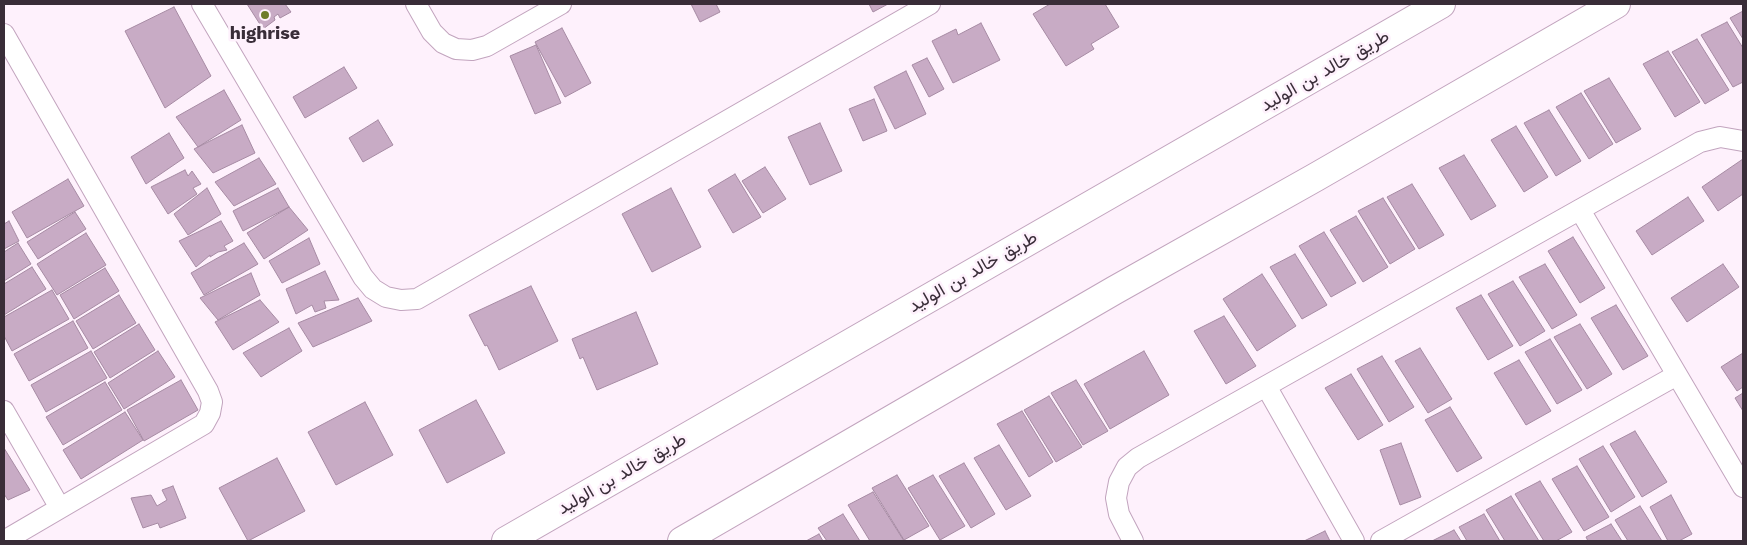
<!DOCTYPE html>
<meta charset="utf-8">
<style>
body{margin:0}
#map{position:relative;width:1747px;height:545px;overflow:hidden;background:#fef1fc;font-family:"Work Sans",sans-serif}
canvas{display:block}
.frame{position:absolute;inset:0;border:5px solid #392d38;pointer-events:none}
</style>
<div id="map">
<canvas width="1747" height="545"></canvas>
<div class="frame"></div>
</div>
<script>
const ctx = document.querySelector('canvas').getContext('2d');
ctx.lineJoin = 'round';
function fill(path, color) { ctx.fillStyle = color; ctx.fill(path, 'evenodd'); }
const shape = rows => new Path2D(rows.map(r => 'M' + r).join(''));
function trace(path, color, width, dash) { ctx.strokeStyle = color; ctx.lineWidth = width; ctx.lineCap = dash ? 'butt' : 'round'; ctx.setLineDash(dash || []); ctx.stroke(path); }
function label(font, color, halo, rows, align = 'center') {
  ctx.font = font + ' "Work Sans",Vazirmatn,sans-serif'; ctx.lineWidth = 5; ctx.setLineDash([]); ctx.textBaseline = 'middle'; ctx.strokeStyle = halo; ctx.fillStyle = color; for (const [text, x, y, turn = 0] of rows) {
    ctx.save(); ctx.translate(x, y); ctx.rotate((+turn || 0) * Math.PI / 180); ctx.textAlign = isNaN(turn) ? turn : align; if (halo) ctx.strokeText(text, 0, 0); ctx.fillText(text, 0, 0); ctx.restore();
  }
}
const building = shape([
 [247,4,285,4,291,12,280,18,278,14,274,17,275,20,263,29,247,4],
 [691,4,716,4,720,12,700,22,691,4],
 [869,4,888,4,873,12,869,4],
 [1050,4,1105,4,1119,27,1091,44,1094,49,1066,66,1033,14,1050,4],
 [174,7,211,76,165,108,125,31,174,7],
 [1743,11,1743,39,1730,18,1743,11],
 [1727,22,1743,48,1743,82,1733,87,1701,35,1727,22],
 [981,23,1000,60,953,83,932,41,956,29,958,35,981,23],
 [562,28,591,83,565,97,535,42,562,28],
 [1697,39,1729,90,1705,104,1672,52,1697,39],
 [536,45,561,103,535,114,510,56,536,45],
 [1668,51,1700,102,1675,117,1643,64,1668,51],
 [927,58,944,89,929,97,912,65,927,58],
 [344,67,357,88,305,118,293,97,344,67],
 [906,71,926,114,895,129,874,87,906,71],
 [1609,78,1641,129,1616,143,1584,91,1609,78],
 [224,90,241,120,198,147,176,117,224,90],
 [1581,93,1613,144,1589,159,1556,107,1581,93],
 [874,99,887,131,863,141,849,109,874,99],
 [1549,110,1581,161,1556,176,1524,123,1549,110],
 [378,120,393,145,363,162,349,138,378,120],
 [820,123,842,171,810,185,788,137,820,123],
 [242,125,255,153,213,173,194,149,242,125],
 [1516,126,1548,177,1524,192,1491,140,1516,126],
 [169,133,184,158,146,184,131,157,169,133],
 [1464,155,1496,206,1471,220,1439,168,1464,155],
 [259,158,276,184,234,206,215,182,259,158],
 [1743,159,1743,194,1718,211,1702,187,1743,159],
 [765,167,786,199,763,213,742,181,765,167],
 [185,170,188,176,192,171,201,184,193,188,197,194,168,214,151,187,185,170],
 [735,174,761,217,733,233,708,190,735,174],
 [68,179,84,206,27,238,12,212,68,179],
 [1412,184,1444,235,1419,249,1387,197,1412,184],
 [207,188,221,214,188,235,174,214,207,188],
 [278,188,289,207,243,231,233,211,278,188],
 [671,188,701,247,652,272,622,214,671,188],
 [1688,197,1704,221,1652,255,1636,231,1688,197],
 [1383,198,1415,249,1390,264,1358,211,1383,198],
 [289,207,308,230,264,259,247,233,289,207],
 [75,212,86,229,38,259,27,242,75,212],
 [1356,216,1388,267,1363,282,1330,230,1356,216],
 [9,221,19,241,4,249,4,224,9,221],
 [221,221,233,241,224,246,227,250,218,252,210,257,210,255,196,267,179,241,221,221],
 [1324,232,1356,283,1331,297,1299,246,1324,232],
 [86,233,106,265,57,295,37,264,86,233],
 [1573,237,1605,288,1580,303,1548,251,1573,237],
 [309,238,320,264,282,283,269,261,309,238],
 [18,243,31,264,4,281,4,252,18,243],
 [244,243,258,264,204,295,191,273,244,243],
 [1295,254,1327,305,1302,319,1270,267,1295,254],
 [1545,264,1577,315,1552,329,1519,277,1545,264],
 [1723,264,1739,287,1687,322,1671,298,1723,264],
 [32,267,46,289,4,315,4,284,32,267],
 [105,268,119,291,74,319,60,295,105,268],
 [325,271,339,300,324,301,326,308,315,312,312,305,296,314,286,289,325,271],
 [251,273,260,295,218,320,200,298,251,273],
 [1262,274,1296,326,1257,351,1223,299,1262,274],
 [1513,281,1545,331,1520,346,1488,294,1513,281],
 [531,286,558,341,499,370,487,345,485,346,469,315,531,286],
 [52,290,69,319,12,351,4,336,4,317,52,290],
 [119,295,136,323,93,349,76,321,119,295],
 [1481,295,1513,346,1488,360,1456,308,1481,295],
 [358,298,372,321,313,347,298,323,358,298],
 [260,300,279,322,233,350,215,322,260,300],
 [1616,305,1648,356,1623,370,1591,318,1616,305],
 [636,312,658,364,597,390,583,357,580,359,572,339,636,312],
 [1224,316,1256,366,1226,384,1194,331,1224,316],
 [73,321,88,348,29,381,14,354,73,321],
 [139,324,155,350,110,378,94,352,139,324],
 [1580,324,1612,374,1587,389,1554,337,1580,324],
 [289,328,302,351,261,377,243,353,289,328],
 [1550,339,1582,390,1557,404,1525,352,1550,339],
 [1420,348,1452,399,1428,413,1395,361,1420,348],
 [91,351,107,378,46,412,31,385,91,351],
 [158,351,175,377,124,409,108,383,158,351],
 [1144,351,1169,395,1110,429,1084,384,1144,351],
 [1743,353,1743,387,1737,391,1721,367,1743,353],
 [1382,356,1414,407,1389,422,1357,369,1382,356],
 [1519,360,1551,411,1526,425,1494,373,1519,360],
 [1351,374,1383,425,1358,440,1325,388,1351,374],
 [181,380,198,410,144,441,127,410,181,380],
 [1076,380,1108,431,1083,445,1051,393,1076,380],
 [105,382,122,410,63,445,46,417,105,382],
 [1743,393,1743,411,1735,398,1743,393],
 [1049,396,1082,447,1056,462,1024,410,1049,396],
 [476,400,505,453,447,483,419,430,476,400],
 [365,402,393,455,336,485,308,432,365,402],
 [1450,407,1482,458,1457,472,1425,420,1450,407],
 [1022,411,1053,462,1029,477,997,424,1022,411],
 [125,412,143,440,81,479,63,450,125,412],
 [1635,431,1667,482,1642,497,1610,444,1635,431],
 [1401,443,1421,497,1400,505,1380,450,1401,443],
 [999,445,1031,496,1006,510,974,458,999,445],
 [1603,446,1635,497,1611,512,1579,459,1603,446],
 [4,448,30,490,8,500,4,494,4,448],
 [277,458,305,511,248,541,219,488,277,458],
 [964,463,995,514,971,528,939,476,964,463],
 [1577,466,1609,517,1584,531,1552,479,1577,466],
 [897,475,929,526,904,540,872,488,897,475],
 [933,475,965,526,940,540,908,488,933,475],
 [1540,481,1572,532,1556,541,1544,541,1515,494,1540,481],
 [173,486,186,518,160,528,158,523,143,528,131,498,151,495,157,506,167,500,162,490,173,486],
 [873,492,904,541,870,541,848,505,873,492],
 [1671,495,1692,534,1679,541,1668,541,1650,507,1671,495],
 [1511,496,1539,541,1505,541,1486,510,1511,496],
 [1640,506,1662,541,1628,541,1615,520,1640,506],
 [843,514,860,541,827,541,818,528,843,514],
 [1484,514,1500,541,1467,541,1459,527,1484,514],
 [1611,524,1622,541,1588,541,1586,537,1611,524],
 [1454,530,1461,541,1432,541,1454,530],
 [1325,531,1330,541,1304,541,1325,531],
 [819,534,823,541,806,541,819,534]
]);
const street = shape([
 [202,4,363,277,373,289,386,297,401,300,417,299,930,4],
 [416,4,432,32,443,43,456,49,472,50,487,46,561,4],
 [4,34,208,391,212,402,210,413,204,424,4,541],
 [1580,210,1743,487],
 [1266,386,1354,541],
 [4,411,60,508],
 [1133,541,1119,514,1116,498,1119,482,1127,467,1138,458,1700,142,1720,137,1743,141],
 [1381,541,1677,375]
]);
const secondary = shape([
 [506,541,1441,4],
 [682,541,1115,290,1316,177,1616,4]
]);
const markers = [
 [265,15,5,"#6e7c29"]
];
const poiNames = [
 ["highrise",265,34]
];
const streetNames = [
 ["طريق خالد بن الوليد",1325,71,-30],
 ["طريق خالد بن الوليد",973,272,-30],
 ["طريق خالد بن الوليد",622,474,-30]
];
fill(building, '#c8abc5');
trace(building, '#a68aa3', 1);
trace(street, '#c2a4be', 22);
trace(secondary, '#c2a4be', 30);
trace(street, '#fff', 20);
trace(secondary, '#fff', 28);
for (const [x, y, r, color] of markers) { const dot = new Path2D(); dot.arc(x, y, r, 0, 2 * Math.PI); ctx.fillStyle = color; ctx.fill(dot); trace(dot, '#fef1fc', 2); }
label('bold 18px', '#392d38', '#fef1fc', poiNames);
label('18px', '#392d38', '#fef1fc', streetNames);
</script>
